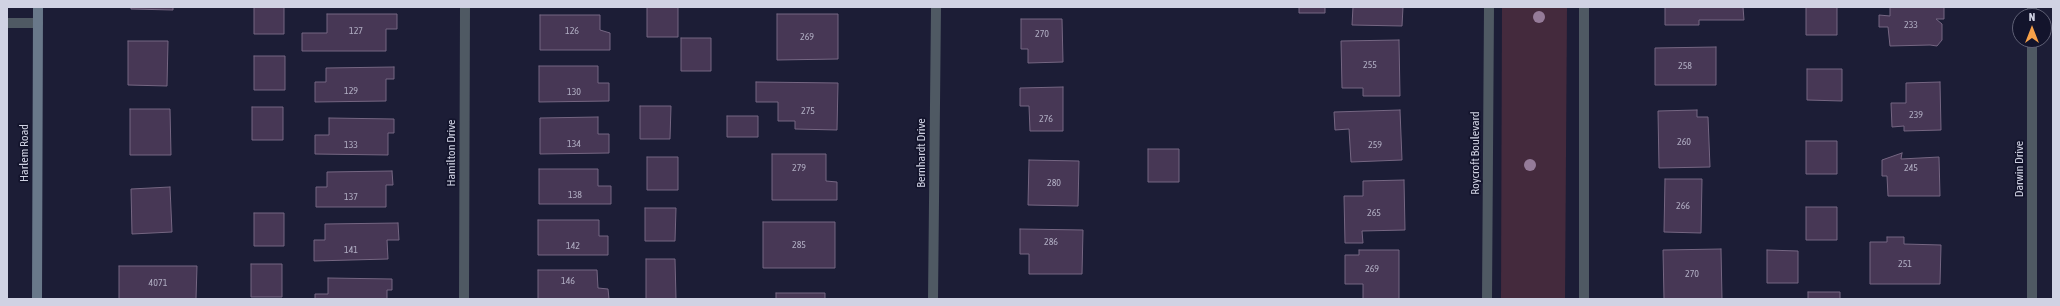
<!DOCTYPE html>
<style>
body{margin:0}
#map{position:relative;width:2060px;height:306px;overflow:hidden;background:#1c1d36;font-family:"Asap Condensed",sans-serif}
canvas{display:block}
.frame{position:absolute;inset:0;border:8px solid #d0d2e3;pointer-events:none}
.north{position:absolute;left:2012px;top:8px;width:40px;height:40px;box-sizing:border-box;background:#13142c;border:1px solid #5f6075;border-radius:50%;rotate:0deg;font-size:11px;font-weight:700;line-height:16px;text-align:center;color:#d0d2e3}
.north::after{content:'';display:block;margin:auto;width:14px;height:18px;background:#f7a149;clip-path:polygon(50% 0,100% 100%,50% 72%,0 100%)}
</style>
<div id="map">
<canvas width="2060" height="306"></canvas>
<div class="frame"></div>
<div class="north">N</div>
</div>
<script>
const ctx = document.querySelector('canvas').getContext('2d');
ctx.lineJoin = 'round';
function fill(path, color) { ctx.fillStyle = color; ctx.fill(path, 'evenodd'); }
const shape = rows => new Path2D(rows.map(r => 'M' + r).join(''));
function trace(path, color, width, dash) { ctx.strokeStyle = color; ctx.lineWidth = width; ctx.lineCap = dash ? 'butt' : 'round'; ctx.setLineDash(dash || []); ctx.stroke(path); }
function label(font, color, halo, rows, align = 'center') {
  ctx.font = font + ' "Asap Condensed",sans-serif'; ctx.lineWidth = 3.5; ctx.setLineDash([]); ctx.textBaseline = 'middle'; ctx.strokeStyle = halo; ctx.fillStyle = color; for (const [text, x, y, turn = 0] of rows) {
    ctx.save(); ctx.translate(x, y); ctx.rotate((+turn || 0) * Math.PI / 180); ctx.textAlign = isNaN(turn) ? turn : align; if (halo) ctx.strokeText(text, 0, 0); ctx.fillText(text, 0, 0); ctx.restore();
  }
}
const green = shape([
 [1502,7,1567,7,1565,299,1501,299]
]);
const building = shape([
 [131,7,173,7,173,10,131,9,131,7],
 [254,7,284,7,284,34,254,34,254,7],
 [647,7,678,7,678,37,647,37,647,7],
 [1299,7,1325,7,1325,13,1299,13,1299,7],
 [1353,7,1403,7,1402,26,1352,25,1353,7],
 [1665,7,1743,7,1744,20,1699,20,1699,25,1665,25,1665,7],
 [1806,7,1837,7,1837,35,1806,35,1806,7],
 [1890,7,1944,7,1944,19,1936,19,1942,24,1942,40,1937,46,1930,45,1890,46,1888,27,1879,27,1879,15,1890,16,1890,7],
 [327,14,397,14,397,29,386,29,386,51,302,51,302,33,327,33,327,14],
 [777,14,838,14,838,59,777,60,777,14],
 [540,15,600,15,600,30,610,33,610,50,540,50,540,15],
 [1021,19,1062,19,1063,62,1028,63,1028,49,1021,49,1021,19],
 [681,38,711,38,711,71,681,71,681,38],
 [1399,40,1400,96,1363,96,1363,88,1342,88,1341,41,1399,40],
 [128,41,168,41,167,86,128,85,128,41],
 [1716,47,1716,85,1655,85,1655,48,1716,47],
 [254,56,285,56,285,90,254,90,254,56],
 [539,66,598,66,598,83,609,83,609,101,539,102,539,66],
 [394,67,394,79,386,79,386,101,315,102,315,82,326,82,326,68,394,67],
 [1807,69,1842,69,1842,101,1807,100,1807,69],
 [756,82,838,83,837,130,795,129,795,121,778,121,778,102,756,102,756,82],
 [1940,82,1941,130,1904,131,1904,126,1892,127,1891,103,1906,103,1906,83,1940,82],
 [1063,87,1063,131,1030,131,1029,106,1020,106,1020,88,1063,87],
 [640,106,671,106,670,139,640,139,640,106],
 [252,107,283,107,283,140,252,140,252,107],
 [130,109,170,109,171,155,130,155,130,109],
 [1400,110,1402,160,1351,162,1349,129,1335,130,1334,112,1400,110],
 [1697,110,1697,117,1708,117,1710,167,1659,168,1658,111,1697,110],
 [727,116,758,116,758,137,727,137,727,116],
 [598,117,598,134,609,134,609,153,540,154,540,118,598,117],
 [329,118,394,119,394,133,388,133,388,155,315,154,315,135,329,135,329,118],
 [1806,141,1837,141,1837,174,1806,174,1806,141],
 [1148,149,1179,149,1179,182,1148,182,1148,149],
 [1902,153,1901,159,1939,157,1940,196,1888,196,1887,176,1882,176,1882,160,1902,153],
 [772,154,826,154,826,181,837,182,837,200,772,200,772,154],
 [647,157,678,157,678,190,647,190,647,157],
 [1029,160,1079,161,1078,206,1028,205,1029,160],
 [539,169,598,169,598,186,611,186,611,204,539,204,539,169],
 [392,171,393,185,386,185,386,207,316,207,316,187,327,187,327,172,392,171],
 [1665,179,1702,179,1701,233,1664,232,1665,179],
 [1404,180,1405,230,1362,231,1363,243,1345,243,1344,196,1363,196,1363,181,1404,180],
 [170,187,172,232,132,234,131,189,170,187],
 [1806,207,1837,207,1837,240,1806,240,1806,207],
 [645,208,676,208,675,241,645,241,645,208],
 [254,213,284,213,284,246,254,246,254,213],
 [538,220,599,220,599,236,608,236,608,255,538,255,538,220],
 [763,222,835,222,835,268,763,268,763,222],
 [398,223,399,240,387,240,388,259,314,261,314,240,325,240,325,224,398,223],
 [1020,229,1083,230,1082,274,1029,274,1029,254,1020,254,1020,229],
 [1887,237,1904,237,1904,244,1941,245,1940,284,1870,284,1870,242,1887,242,1887,237],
 [1721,249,1722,299,1664,299,1663,250,1721,249],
 [1359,250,1399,250,1399,299,1363,299,1363,284,1345,284,1345,255,1359,255,1359,250],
 [1767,250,1798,251,1798,283,1767,283,1767,250],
 [646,259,675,259,676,299,646,299,646,259],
 [251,264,282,264,282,297,251,297,251,264],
 [119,266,197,266,196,299,119,299,119,266],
 [538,270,597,270,598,288,608,289,609,299,538,299,538,270],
 [328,278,392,279,392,290,387,290,387,299,315,299,315,294,328,294,328,278],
 [1808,292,1840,292,1840,299,1808,299,1808,292],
 [776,293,825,293,825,299,776,299,776,293]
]);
const minor = shape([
 [2032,16,2032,7],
 [7,23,38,23],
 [464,299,465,7],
 [933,299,936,7],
 [1487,299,1489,7],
 [1584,299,1584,7],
 [2032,299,2032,40]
]);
const secondary = shape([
 [37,299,38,7]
]);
const trees = [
 [1539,17],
 [1530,165]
];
const numberNames = [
 ["233",1911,25],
 ["127",356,31],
 ["126",572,31],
 ["270",1042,34],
 ["269",807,37],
 ["255",1370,65],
 ["258",1685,66],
 ["129",351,91],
 ["130",574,92],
 ["275",808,111],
 ["239",1916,115],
 ["276",1046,119],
 ["260",1684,142],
 ["134",574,144],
 ["133",351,145],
 ["259",1375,145],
 ["279",799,168],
 ["245",1911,168],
 ["280",1054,183],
 ["138",575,195],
 ["137",351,197],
 ["266",1683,206],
 ["265",1374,213],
 ["286",1051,242],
 ["285",799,245],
 ["142",573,246],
 ["141",351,250],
 ["251",1905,264],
 ["269",1372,269],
 ["270",1692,274],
 ["146",568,281],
 ["4071",158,283]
];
const streetNames = [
 ["Harlem Road",24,153,-90],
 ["Hamilton Drive",451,153,-90],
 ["Bernhardt Drive",921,153,-90],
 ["Roycroft Boulevard",1475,153,-90],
 ["Darwin Drive",2019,169,-90]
];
fill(green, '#442a3d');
fill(building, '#473755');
trace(building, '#756682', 1);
trace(minor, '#4f5963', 10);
trace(secondary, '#69788a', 10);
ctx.fillStyle = '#957b99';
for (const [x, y] of trees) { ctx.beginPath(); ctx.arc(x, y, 6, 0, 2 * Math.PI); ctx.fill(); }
label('10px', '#aeabc0', null, numberNames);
label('12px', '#d0d2e3', '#13142c', streetNames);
</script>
